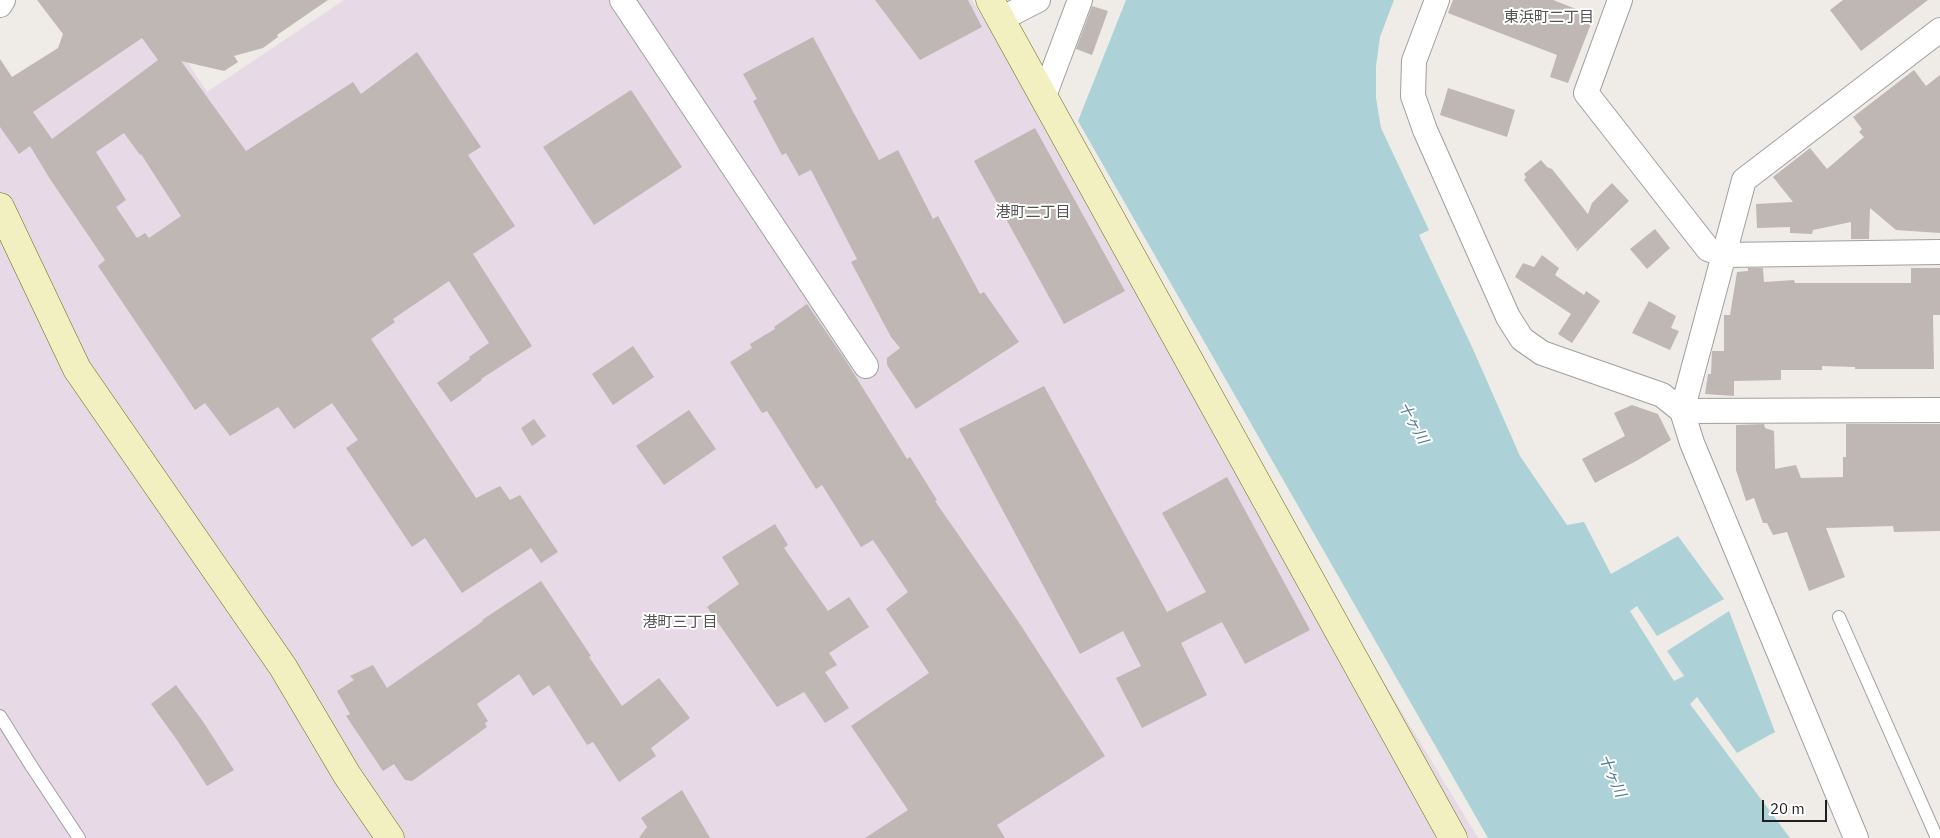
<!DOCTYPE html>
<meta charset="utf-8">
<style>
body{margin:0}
#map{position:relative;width:1940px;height:838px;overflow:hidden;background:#efebe7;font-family:"IBM Plex Sans",sans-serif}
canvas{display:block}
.scale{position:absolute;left:1762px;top:800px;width:65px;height:22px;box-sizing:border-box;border:2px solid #1f1f1f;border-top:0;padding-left:6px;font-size:15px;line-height:18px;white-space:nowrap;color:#1f1f1f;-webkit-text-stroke:4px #fff;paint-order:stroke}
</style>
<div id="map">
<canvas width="1940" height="838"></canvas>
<div class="scale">20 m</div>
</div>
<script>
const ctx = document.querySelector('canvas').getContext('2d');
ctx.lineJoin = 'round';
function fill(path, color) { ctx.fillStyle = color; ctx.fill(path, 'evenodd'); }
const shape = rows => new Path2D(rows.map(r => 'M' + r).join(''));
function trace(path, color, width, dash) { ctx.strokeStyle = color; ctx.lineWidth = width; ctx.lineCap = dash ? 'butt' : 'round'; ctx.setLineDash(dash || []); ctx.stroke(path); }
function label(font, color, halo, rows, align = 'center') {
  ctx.font = font + ' "IBM Plex Sans","Noto Sans JP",sans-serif'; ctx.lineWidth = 4; ctx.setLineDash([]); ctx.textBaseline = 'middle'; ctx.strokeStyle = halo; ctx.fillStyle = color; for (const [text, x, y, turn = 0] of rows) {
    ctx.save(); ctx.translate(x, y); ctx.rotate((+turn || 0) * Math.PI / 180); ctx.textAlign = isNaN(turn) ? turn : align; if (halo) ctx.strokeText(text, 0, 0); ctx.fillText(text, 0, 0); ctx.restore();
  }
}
const industrial = shape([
 [344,0,972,0,1478,838,0,838,0,106,153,10,207,92]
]);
const water = shape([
 [1126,0,1394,0,1380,37,1376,66,1376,98,1381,128,1429,230,1419,235,1472,347,1520,456,1567,525,1584,522,1611,574,1678,536,1724,599,1657,636,1637,606,1630,611,1674,681,1684,676,1667,651,1729,611,1775,732,1737,753,1697,697,1690,704,1790,838,1488,838,1078,121]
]);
const building = shape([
 [37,0,328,0,277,35,278,37,263,48,234,56,238,62,224,71,181,61,246,151,353,82,361,94,417,52,481,147,468,155,515,226,473,254,532,346,481,379,482,380,451,402,437,383,470,359,469,357,489,343,449,281,393,319,395,322,371,339,476,498,500,486,510,500,520,495,558,552,541,563,531,548,462,593,425,538,412,547,346,448,358,440,332,403,294,429,278,407,230,436,205,403,195,410,98,266,105,260,50,179,30,146,19,154,0,127,0,59,12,77,58,48,63,34],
 [142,38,158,60,52,139,33,112],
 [124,133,140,155,141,154,181,216,149,238,145,233,137,238,116,207,126,200,96,152],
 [875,0,968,0,982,27,920,60],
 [1453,0,1553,0,1594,16,1568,83,1550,77,1557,55,1448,13],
 [1843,0,1928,0,1861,51,1830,10],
 [1092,6,1108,11,1092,55,1076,49],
 [813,37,879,160,898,150,933,219,938,216,980,294,984,292,1019,342,916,409,887,365,887,358,900,348,891,337,851,262,857,259,811,170,799,176,786,153,782,155,753,101,757,99,743,74],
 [1914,70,1926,86,1940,75,1940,233,1896,230,1870,208,1869,239,1851,239,1851,222,1813,230,1812,234,1790,233,1790,227,1757,228,1756,204,1793,202,1773,177,1810,148,1827,169,1864,137,1859,132,1862,129,1853,117],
 [1448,88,1515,110,1507,137,1440,115],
 [631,90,682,167,594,225,543,147],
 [1035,128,1125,291,1064,324,974,161],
 [1541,160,1547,167,1552,169,1588,214,1592,203,1612,183,1629,201,1576,252,1578,246,1576,249,1524,180,1526,177,1524,174],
 [1655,229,1670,248,1647,269,1630,249],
 [1542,255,1559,268,1555,275,1584,295,1586,291,1600,301,1572,343,1558,334,1571,314,1515,277,1523,263,1534,267],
 [1748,268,1763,268,1764,282,1794,280,1795,283,1911,283,1911,268,1940,268,1940,315,1933,315,1934,369,1855,369,1855,367,1822,366,1822,370,1781,370,1781,380,1734,381,1734,396,1705,394,1708,374,1711,374,1712,351,1724,351,1724,315,1730,315,1737,272,1748,271],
 [1649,301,1676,316,1671,328,1679,331,1670,350,1632,333],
 [807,304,846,361,907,459,910,457,937,500,935,501,1018,621,1105,756,997,825,1005,838,865,838,908,810,851,726,929,673,886,609,908,592,873,540,861,547,822,485,816,489,767,411,762,413,730,362,752,348,750,344,775,329,774,327],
 [633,346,654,377,613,405,592,374],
 [1044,386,1167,612,1206,592,1162,513,1227,477,1310,630,1245,664,1222,622,1181,643,1207,695,1142,728,1116,678,1141,666,1123,631,1080,654,959,429],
 [1632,405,1658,414,1671,440,1638,460,1595,483,1582,459,1625,436,1614,413],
 [689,410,716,449,664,485,636,446],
 [534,419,546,436,532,446,521,428],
 [1764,424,1765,428,1774,431,1775,469,1796,465,1801,478,1843,477,1843,457,1846,457,1846,424,1940,424,1940,531,1894,532,1893,526,1826,528,1845,577,1809,591,1787,532,1773,535,1767,523,1763,523,1754,498,1746,501,1736,470,1736,425],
 [775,524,788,545,784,548,828,611,849,597,869,627,829,653,837,665,825,672,849,708,825,723,804,692,777,707,707,607,739,584,722,557],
 [541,581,591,656,589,657,622,706,659,678,690,718,651,748,656,756,619,782,593,742,587,745,549,685,533,696,519,674,477,704,488,721,485,723,487,727,412,781,405,780,394,764,383,771,346,716,350,714,337,691,354,680,350,676,373,665,387,688,483,621,482,620],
 [176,685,204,723,234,770,207,786,177,740,151,704],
 [682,790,710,838,639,838,647,827,641,818]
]);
const lane = shape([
 [1839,617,1937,838],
 [0,716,32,767,79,838]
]);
const street = shape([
 [622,0,866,366],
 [1437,0,1414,61,1413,96,1425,130,1508,317,1522,339,1542,353,1662,395,1682,411,1940,410],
 [1620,0,1586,93,1708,249,1724,255,1940,252],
 [0,5,3,0],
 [1001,19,1038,0],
 [1044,96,1080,0],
 [1856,838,1692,443,1682,411,1744,180,1940,30]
]);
const secondary = shape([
 [990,0,1453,838],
 [0,207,77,369,283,667,347,775,390,838]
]);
const neighbourhoodNames = [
 ["東浜町二丁目",1549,18],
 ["港町二丁目",1033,213],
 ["港町三丁目",680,623]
];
const waterNames = [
 ["十ヶ川",1413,423,61],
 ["十ヶ川",1612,776,66]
];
fill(industrial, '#e7d9e6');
fill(water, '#acd2d7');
fill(building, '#bfb7b4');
trace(lane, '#a0a0a0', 14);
trace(street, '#a0a0a0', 26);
trace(secondary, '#6a6b12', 29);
trace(lane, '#fff', 12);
trace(street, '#fff', 24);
trace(secondary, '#f2f0c1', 28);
label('15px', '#525252', '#fff', neighbourhoodNames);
label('italic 15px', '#4f7995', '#fff', waterNames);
</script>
